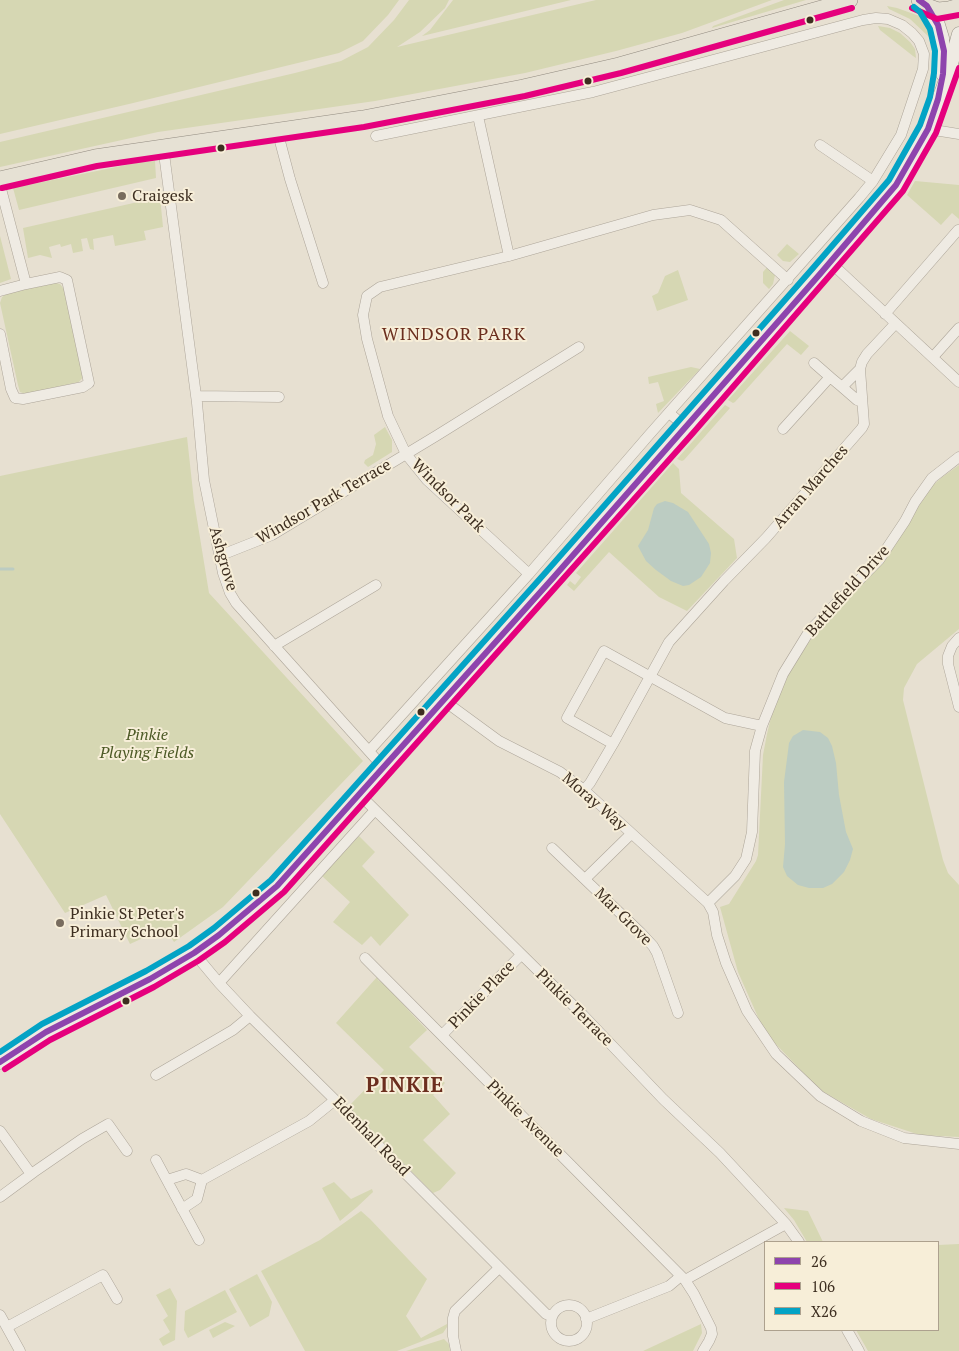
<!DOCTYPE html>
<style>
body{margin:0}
#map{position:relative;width:959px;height:1351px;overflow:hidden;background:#e7e0d1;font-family:"PT Serif",serif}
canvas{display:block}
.legend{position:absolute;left:764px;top:1241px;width:175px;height:90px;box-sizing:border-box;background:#f7eed8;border:1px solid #ada18e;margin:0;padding:6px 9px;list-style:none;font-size:15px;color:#3d2e20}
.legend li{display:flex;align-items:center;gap:10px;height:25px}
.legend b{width:25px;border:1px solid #ada18e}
</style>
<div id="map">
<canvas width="959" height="1351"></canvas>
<ul class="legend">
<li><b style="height:6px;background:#8e44ad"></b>26</li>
<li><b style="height:6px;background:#e5007d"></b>106</li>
<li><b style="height:6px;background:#03a3c5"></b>X26</li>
</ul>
</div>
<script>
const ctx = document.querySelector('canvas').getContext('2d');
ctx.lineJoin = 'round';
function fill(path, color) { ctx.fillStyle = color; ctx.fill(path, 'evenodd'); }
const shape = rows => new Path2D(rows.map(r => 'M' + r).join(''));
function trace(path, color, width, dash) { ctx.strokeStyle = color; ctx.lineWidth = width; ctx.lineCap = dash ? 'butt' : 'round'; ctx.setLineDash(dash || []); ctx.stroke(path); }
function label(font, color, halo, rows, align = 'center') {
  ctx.font = font + ' "PT Serif",serif'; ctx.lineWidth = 4; ctx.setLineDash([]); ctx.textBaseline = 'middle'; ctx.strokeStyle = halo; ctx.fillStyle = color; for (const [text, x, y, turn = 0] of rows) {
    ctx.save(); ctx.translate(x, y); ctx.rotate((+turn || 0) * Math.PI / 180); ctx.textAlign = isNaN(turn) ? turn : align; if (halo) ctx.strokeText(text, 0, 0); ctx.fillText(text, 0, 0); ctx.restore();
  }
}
const green = shape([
 [0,0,399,0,388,15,363,41,339,53,129,104,0,134],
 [409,0,449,0,445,8,420,32,397,47,596,0,772,0,682,33,616,51,525,73,375,101,158,132,0,167,0,142,295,73,341,61,368,47,394,20],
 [453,0,571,0,422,36,430,30],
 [784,0,806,0,712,28,713,26],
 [887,6,897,8,925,18,930,23,937,37,929,37,910,19,889,9],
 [878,26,890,28,900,33,910,42,915,49,916,58,913,56,880,30],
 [155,161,156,178,19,210,13,188,141,162],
 [915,181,959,185,959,219,952,213,941,225,907,195],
 [160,197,163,227,144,231,146,240,115,246,113,235,93,239,94,250,90,249,87,238,81,239,83,251,73,253,71,244,61,247,60,244,49,247,52,258,40,255,28,258,23,228],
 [0,236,11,279,0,283],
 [787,244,799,254,790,262,783,261,777,255],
 [769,265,775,275,773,284,769,289,763,283,763,272],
 [678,270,688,300,657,311,652,296,658,293,665,276],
 [55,283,60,284,64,289,83,377,79,382,26,394,20,392,18,385,0,303,2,297,8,293],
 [790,331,809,346,801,355,787,344,735,402,733,403,728,400],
 [691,367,700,369,658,413,656,404,664,401,658,382,649,384,648,377],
 [725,405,730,408,684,460,682,461,677,459],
 [385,427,392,440,392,452,368,467,364,463,365,460,373,455,376,444,374,435],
 [187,437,194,501,209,593,363,761,223,907,174,942,165,928,130,944,106,895,65,913,0,814,0,476],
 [673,463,679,469,681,493,734,539,737,558,687,611,659,597,609,552,574,591,567,585,570,581,575,585,581,577,576,573],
 [959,465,959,629,917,664,904,688,903,700,943,860,948,873,959,885,959,1137,920,1135,871,1119,820,1090,765,1033,738,972,720,907,729,904,756,861,758,855,763,755,767,734,773,709,783,686,794,663,817,631,886,559,930,488,941,478],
 [359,836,375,852,362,866,409,915,380,946,371,936,362,945,333,922,350,902,322,876],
 [377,977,378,980,384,984,427,1030,409,1047,445,1083,433,1095,450,1114,423,1140,456,1173,440,1190,433,1193,348,1107,384,1070,336,1023],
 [334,1182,351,1199,372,1189,373,1192,357,1207,340,1221,322,1188],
 [784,1208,808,1211,823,1242,807,1242,794,1220],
 [361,1211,370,1219,427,1279,406,1316,421,1338,447,1324,447,1327,443,1333,397,1351,305,1351,261,1271,320,1240],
 [959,1244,959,1351,868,1351,856,1330,938,1330,938,1245],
 [257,1274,272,1302,269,1316,250,1327,229,1289],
 [170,1288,177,1301,175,1340,163,1346,159,1339,170,1332,163,1320,168,1316,156,1295],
 [225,1290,237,1312,188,1338,184,1330,185,1311],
 [225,1322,235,1326,213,1338,209,1330],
 [701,1324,702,1333,693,1351,643,1351],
 [444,1339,449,1344,450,1351,406,1351]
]);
const water = shape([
 [665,501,673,503,688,512,709,544,711,553,710,563,701,577,689,585,683,586,671,581,656,570,646,561,639,548,638,546,648,530,654,508,657,504],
 [803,730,820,732,828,738,832,746,836,763,839,795,846,832,853,849,850,860,844,872,832,884,823,888,809,888,798,885,787,876,783,867,785,844,784,782,788,751,789,743,793,736]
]);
const stream = shape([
 [0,569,13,569]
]);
const minor = shape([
 [478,116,509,256],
 [928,129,959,134],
 [277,130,290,179,323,283],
 [820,145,873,181],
 [163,146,197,403,204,480,223,573,230,593,236,603,384,768],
 [0,185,26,284],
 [830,262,959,382],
 [0,291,26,284,60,277,67,280,89,383,83,387,23,399,15,398,11,389,0,334],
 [885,314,958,230],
 [933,357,959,328],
 [814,363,830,377],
 [842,387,857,400,862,402],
 [196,396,279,397],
 [669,413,686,427],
 [783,429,830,377,842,387,860,369],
 [219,556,272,535,436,436,579,347],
 [529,574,427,480,406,454,388,416,367,339,363,315,367,296,380,287,509,256,653,215,690,210,721,220,788,280],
 [959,638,952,646,948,656,948,664,959,707],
 [274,646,376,585],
 [443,700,499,741,560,772,584,790,708,903,713,912,717,935,726,963,747,1011,776,1054,820,1096,861,1121,904,1138,959,1144],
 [613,744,567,718,604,651,725,718,762,726],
 [369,751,529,574,649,435,859,198,873,181,901,135,923,69,924,54,919,41,912,33,902,25,888,19,876,18,863,20,593,92,376,136],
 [584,790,590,783,613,744,669,642,724,581,766,538,862,428,864,424,860,369,862,362,867,354,895,324],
 [360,795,583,1015,663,1099,720,1153,786,1224,799,1242],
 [552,848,640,932,653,946,657,953,678,1013],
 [585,879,631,834],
 [708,903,735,876,746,859,752,832,755,751,762,726,783,674,810,630,879,560,905,521,915,502,932,478,959,457],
 [194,953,219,983,250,1016,335,1100,400,1168,546,1314,552,1316],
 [365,958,685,1280,694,1294,711,1328,712,1334,709,1341,703,1351],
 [219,983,375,810],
 [442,1035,521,955],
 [156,1075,233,1030,250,1016],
 [0,1131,31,1174],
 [156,1160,199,1240],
 [167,1180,186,1174,202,1180],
 [0,1197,34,1172,82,1139,108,1124,127,1151],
 [182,1209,197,1199,202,1180,309,1121,335,1100],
 [685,1280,786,1224],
 '551 1323a18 18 0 1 1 36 0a18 18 0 1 1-36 0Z',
 [0,1315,20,1351],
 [586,1319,669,1286,681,1276],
 [7,1327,103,1275,117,1299],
 [847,1330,859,1351],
 [456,1351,453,1336,453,1318,455,1311,499,1268]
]);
const secondary = shape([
 [927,6,938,25,942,38,943,74],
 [0,1062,46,1032,150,979,194,953,219,935,277,886,686,427,896,185,928,129,948,75,959,34]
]);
const primary = shape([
 [919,0,927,6,938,10,949,9,959,6],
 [0,179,95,157,363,118,523,87,619,65,850,0]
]);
const bus1 = shape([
 [0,1062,46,1032,150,979,194,953,219,935,277,886,553,578,820,274,896,185,928,129,938,99,943,74,944,51,938,25,927,6,919,0]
]);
const bus2 = shape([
 [912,8,937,19,959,15],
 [2,188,97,166,364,127,525,96,621,73,852,8],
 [5,1069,50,1040,154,987,198,961,225,942,284,892,693,433,903,191,936,133,959,68]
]);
const bus3 = shape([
 [0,1052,42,1024,146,971,189,946,214,928,271,880,546,572,813,268,889,180,920,125,930,97,934,73,935,51,930,29,920,12,914,7]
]);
const markers = [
 [810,20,4.5,"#3d2e20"],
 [588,81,4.5,"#3d2e20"],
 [221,148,4.5,"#3d2e20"],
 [122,196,5,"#786c5e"],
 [756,333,4.5,"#3d2e20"],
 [421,712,4.5,"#3d2e20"],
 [256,893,4.5,"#3d2e20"],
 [60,923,5,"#786c5e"],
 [126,1001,4.5,"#3d2e20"]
];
const poiNames = [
 ["Craigesk",132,196],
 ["Pinkie St Peter's",70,914],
 ["Primary School",70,932]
];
const streetNames = [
 ["Arran Marches",811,487,-49],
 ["Windsor Park",448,496,45],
 ["Windsor Park Terrace",324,502,-30],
 ["Ashgrove",223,559,74],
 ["Battlefield Drive",848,591,-48],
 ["Moray Way",594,802,41],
 ["Mar Grove",623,917,45],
 ["Pinkie Place",482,995,-46],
 ["Pinkie Terrace",574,1008,45],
 ["Pinkie Avenue",525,1119,45],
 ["Edenhall Road",371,1137,46]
];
const parkNames = [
 ["Pinkie",147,735],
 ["Playing Fields",147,753]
];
const neighbourhoodNames = [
 ["WINDSOR PARK",454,335]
];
const districtNames = [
 ["PINKIE",405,1086]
];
fill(green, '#d6d7b3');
fill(water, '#bcccc2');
trace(stream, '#bcccc2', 3);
trace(minor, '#ada599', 11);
trace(secondary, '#9c958a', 15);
trace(primary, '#928b80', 16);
trace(minor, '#efebe3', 10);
trace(secondary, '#efebe3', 14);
trace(primary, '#e6e1d4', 15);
trace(bus1, '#8e44ad', 6);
trace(bus2, '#e5007d', 6);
trace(bus3, '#03a3c5', 6);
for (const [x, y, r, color] of markers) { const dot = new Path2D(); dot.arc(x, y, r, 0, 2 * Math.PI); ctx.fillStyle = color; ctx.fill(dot); trace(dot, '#f7eed8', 2); }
label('16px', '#3d2e20', '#f7eed8', poiNames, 'left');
label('16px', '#3d2e20', '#f7eed8', streetNames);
label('italic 16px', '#4d5a26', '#f7eed8', parkNames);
ctx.letterSpacing = '1px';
label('18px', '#6b2e1e', '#f7eed8', neighbourhoodNames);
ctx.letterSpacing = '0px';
ctx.letterSpacing = '1px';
label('bold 21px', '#6b2e1e', '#f7eed8', districtNames);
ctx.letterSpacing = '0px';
</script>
